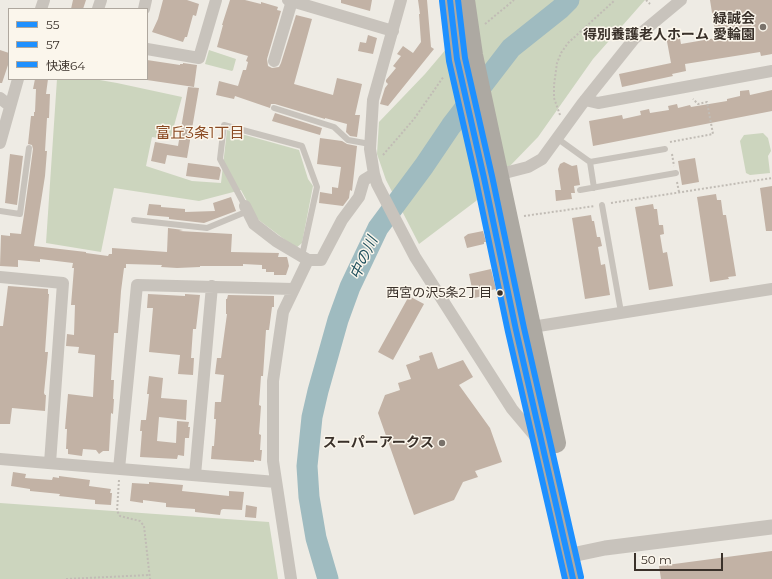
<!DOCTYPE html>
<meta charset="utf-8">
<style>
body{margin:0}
#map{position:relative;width:772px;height:579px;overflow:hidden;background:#eeebe4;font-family:Montserrat,"Noto Sans JP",sans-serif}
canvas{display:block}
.legend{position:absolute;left:8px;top:8px;width:140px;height:72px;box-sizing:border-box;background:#fbf6ec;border:1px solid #aea79e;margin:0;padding:5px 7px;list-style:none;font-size:12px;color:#3a312a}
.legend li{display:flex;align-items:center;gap:8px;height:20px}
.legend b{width:20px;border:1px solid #aea79e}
.scale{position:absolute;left:634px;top:553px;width:89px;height:18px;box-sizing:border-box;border:2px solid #3a312a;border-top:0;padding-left:5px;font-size:12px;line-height:14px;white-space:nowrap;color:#3a312a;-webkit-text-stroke:3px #fbf6ec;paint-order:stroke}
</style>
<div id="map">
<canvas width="772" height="579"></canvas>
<ul class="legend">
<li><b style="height:5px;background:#1e90ff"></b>55</li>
<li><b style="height:5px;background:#1e90ff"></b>57</li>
<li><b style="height:5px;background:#1e90ff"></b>快速64</li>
</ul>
<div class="scale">50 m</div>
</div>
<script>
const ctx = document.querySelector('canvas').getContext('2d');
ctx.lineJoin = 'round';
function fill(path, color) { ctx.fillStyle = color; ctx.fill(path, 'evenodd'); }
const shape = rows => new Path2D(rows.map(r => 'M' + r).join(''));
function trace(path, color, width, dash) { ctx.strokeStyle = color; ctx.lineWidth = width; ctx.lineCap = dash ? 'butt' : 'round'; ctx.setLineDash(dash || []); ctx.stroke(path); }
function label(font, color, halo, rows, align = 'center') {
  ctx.font = font + ' Montserrat,"Noto Sans JP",sans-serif'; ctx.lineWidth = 3; ctx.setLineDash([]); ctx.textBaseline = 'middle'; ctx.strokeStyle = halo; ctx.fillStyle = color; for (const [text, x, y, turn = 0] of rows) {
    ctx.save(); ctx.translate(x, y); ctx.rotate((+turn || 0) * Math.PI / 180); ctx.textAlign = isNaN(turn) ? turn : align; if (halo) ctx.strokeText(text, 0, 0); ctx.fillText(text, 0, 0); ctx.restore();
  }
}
const green = shape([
 [475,0,645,0,593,59,538,137,476,201,419,244,386,180,377,154,379,122,425,74,475,15],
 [209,50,236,59,233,70,232,71,205,64],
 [57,79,94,79,117,83,182,97,170,140,152,137,146,166,192,181,221,183,227,130,299,150,308,179,313,186,302,243,296,248,256,218,241,190,199,201,114,188,101,252,46,243],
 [763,133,768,138,771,151,768,156,770,173,750,175,746,173,740,141,744,135],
 [0,503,269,522,278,579,0,579]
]);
const river = shape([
 [328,579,316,538,309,497,307,466,312,417,318,391,338,320,350,287,378,228,424,166,451,126,511,48,560,9,569,0]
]);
const building = shape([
 [73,0,86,0,83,9,71,9],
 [163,0,187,0,199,4,196,16,193,15,187,37,185,37,183,42,152,32,158,19],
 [230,0,245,0,261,4,261,2,278,7,277,10,281,11,267,59,268,66,272,68,279,67,281,63,296,15,312,19,294,84,333,95,337,78,362,84,355,115,360,115,357,137,350,136,346,132,347,124,325,118,325,119,275,104,271,104,270,108,235,96,234,99,216,95,219,81,238,86,243,70,246,70,248,62,246,61,248,56,217,47,223,25,222,25],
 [341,0,372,0,370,11,341,3],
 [418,0,427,0,431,47,434,49,388,106,380,104,385,88,388,84,386,82,386,80,396,68,393,66,401,56,397,54,403,46,413,53,421,42,419,14,420,14],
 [710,0,772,0,772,54,761,56,760,52,685,64,686,71,672,74,673,76,622,87,619,74,671,63,666,36,679,33,681,44,716,38],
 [368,35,377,38,373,54,358,51,360,42,366,43],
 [0,50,9,53,9,62,2,83,0,83],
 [147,60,180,65,180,64,183,64,183,63,197,65,194,87,147,80],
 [35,79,48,79,46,94,50,94,49,118,47,118,45,151,47,151,45,176,34,246,86,252,86,253,108,256,109,254,112,254,112,248,167,252,168,228,183,230,179,231,232,234,231,252,279,253,278,257,287,257,288,261,289,266,286,275,274,275,274,272,266,272,266,269,262,269,262,265,243,264,243,266,200,266,200,267,177,268,161,267,162,265,126,264,126,268,124,268,121,291,118,333,114,333,111,380,114,380,113,399,114,399,113,414,111,413,109,451,103,451,99,454,96,450,83,449,82,456,68,454,68,449,66,449,67,429,65,429,68,394,93,397,95,355,78,353,79,347,66,346,67,334,74,335,75,305,71,305,74,268,72,268,73,263,40,259,40,262,18,260,18,267,0,266,1,235,10,236,10,233,21,234,24,215,33,149,32,145,28,144,31,116,34,116,34,112,35,112,36,89,33,89],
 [188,87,199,88,187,158,167,155,165,164,151,161,155,142,178,146],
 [749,90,750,95,772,90,772,111,593,146,589,121,622,115,623,119,641,115,640,111,649,109,650,113,669,110,668,106,677,104,678,108,690,105,691,107,727,101,727,99,740,96,740,91],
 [275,113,322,128,320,135,272,121],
 [320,138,342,141,347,144,357,146,352,191,350,190,349,198,343,206,319,203,320,192,332,194,332,187,338,188,341,167,317,164],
 [10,154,23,156,17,205,5,203],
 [695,158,699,182,682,185,678,161],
 [564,162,572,166,577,165,580,185,574,186,575,193,571,193,572,199,556,201,555,190,561,190,558,169,560,164],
 [188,163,219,167,221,170,219,180,186,176],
 [772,186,772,231,766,231,760,188],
 [716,194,717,200,721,200,723,215,726,215,736,276,728,277,729,279,710,282,697,197],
 [231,197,236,211,204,223,169,219,169,217,147,215,149,204,161,205,161,207,185,209,185,212,215,211,213,203],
 [653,204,654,209,657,209,659,225,663,225,664,234,660,235,663,253,667,252,673,286,649,290,635,207],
 [591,215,592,221,594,221,597,237,600,237,602,246,598,247,601,265,605,264,610,295,585,299,572,218],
 [483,231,486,242,484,242,484,244,467,248,464,237,468,234],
 [491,269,496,289,488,291,488,295,474,298,469,274],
 [8,286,48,289,48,294,49,294,45,352,48,352,44,393,45,395,46,395,45,411,12,408,10,424,0,424,0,326,3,326],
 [148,294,185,296,185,294,200,295,196,329,193,329,191,358,194,358,193,375,178,374,180,355,149,352,153,308,147,308],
 [228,295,274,296,274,307,272,307,269,330,266,330,263,376,261,376,259,405,261,406,259,434,261,435,260,450,262,450,261,461,254,460,254,462,211,459,212,446,214,446,216,419,214,419,215,402,221,402,224,375,215,374,217,358,221,358,227,314,226,314,226,299,227,299],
 [409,296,424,304,393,360,378,352],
 [432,352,438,369,463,360,473,377,459,385,490,428,502,462,475,471,478,477,463,482,454,500,414,515,378,413,385,395,400,390,398,383,411,379,406,365,420,360,419,356],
 [149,376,163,378,161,398,187,400,186,420,159,417,157,441,176,443,177,421,189,422,188,427,190,427,189,438,185,438,184,456,178,455,177,459,140,457,142,431,140,431,141,420,146,420,149,394,147,394],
 [13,472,26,474,25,478,52,480,53,477,59,478,59,476,90,480,89,486,111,489,110,493,112,493,111,505,95,504,95,500,59,496,60,494,30,491,30,489,11,486],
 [149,482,183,485,182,491,229,496,229,491,244,492,242,510,223,509,221,510,220,515,195,512,195,509,166,507,166,503,143,500,143,503,130,501,132,483,149,484],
 [246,505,257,507,256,518,245,517],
 [772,551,772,579,661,579,659,566]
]);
const path = shape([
 [646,0,650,4],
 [485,24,514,0],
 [560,115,554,98,554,85,557,63,561,53,568,43,615,0],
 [670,142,713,134,707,102,698,104,693,99],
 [672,154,674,166],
 [383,155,414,119,444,76],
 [677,182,679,192],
 [611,203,772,178],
 [524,216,595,206],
 [119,480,117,511,120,516,140,521,144,526,150,579],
 [66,579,149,575]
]);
const service = shape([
 [274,108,334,127,348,140,370,144],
 [558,139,590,162,665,149],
 [590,162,594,188],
 [580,190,676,173],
 [602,205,621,312],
 [245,206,220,159,224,125,302,146,317,187,302,256],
 [0,211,20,214,29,148],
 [134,220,207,228,248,211]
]);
const minor = shape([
 [288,0,393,31],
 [401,0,373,100,370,149,374,174,377,184,415,257,512,409,539,441],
 [41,9,44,0],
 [98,9,101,0],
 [144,9,146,0],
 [147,49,199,58,216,0],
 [274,61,292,1],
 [0,98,10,106],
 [585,100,598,103,772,71],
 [0,143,18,79],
 [493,176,528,167,542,159,582,104,634,39,681,0],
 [245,206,254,224,276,241,308,260,321,260,342,220,359,197,364,180,374,174],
 [0,277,63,283,50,463],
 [532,327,772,289],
 [0,459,276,482],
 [119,469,137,285,293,289],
 [195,475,212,286],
 [291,579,273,461,273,381,283,312,308,260]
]);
const tertiary = shape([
 [567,556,605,548,772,527]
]);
const trunk = shape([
 [450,0,457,59,484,178,516,330,573,579],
 [465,0,473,55,556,443]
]);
const bus1 = shape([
 [450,0,457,59,484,178,516,330,573,579]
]);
const bus2 = shape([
 [442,1,449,61,476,180,508,332,565,579]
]);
const bus3 = shape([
 [458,0,465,58,492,176,524,328,581,577]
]);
const markers = [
 [763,27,4,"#79726b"],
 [500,293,3.5,"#3a312a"],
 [442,443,4,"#79726b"]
];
const busNames = [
 ["西宮の沢5条2丁目",492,293]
];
const poiNames = [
 ["緑誠会",755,19],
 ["得別養護老人ホーム 愛輪園",755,35],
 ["スーパーアークス",434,443]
];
const neighbourhoodNames = [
 ["富丘3条1丁目",200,134]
];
const waterNames = [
 ["中の川",364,258,-65]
];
fill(green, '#ccd5be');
trace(river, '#9fbbc0', 21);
fill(building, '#c2b2a5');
trace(path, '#c1bcb5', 2, [2, 2]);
trace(service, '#c8c3bc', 6);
trace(minor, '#c8c3bc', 12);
trace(tertiary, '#c8c3bc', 15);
trace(trunk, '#ada9a2', 20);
trace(bus1, '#1e90ff', 6);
trace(bus2, '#1e90ff', 6);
trace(bus3, '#1e90ff', 6);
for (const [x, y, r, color] of markers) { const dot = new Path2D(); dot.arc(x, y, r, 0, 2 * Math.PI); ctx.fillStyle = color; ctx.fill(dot); trace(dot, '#fbf6ec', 1.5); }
label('13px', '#3a312a', '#fbf6ec', busNames, 'right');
label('bold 14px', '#3a312a', '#fbf6ec', poiNames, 'right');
label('15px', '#8a4a22', '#fbf6ec', neighbourhoodNames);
label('italic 15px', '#1e4f5c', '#fbf6ec', waterNames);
</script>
